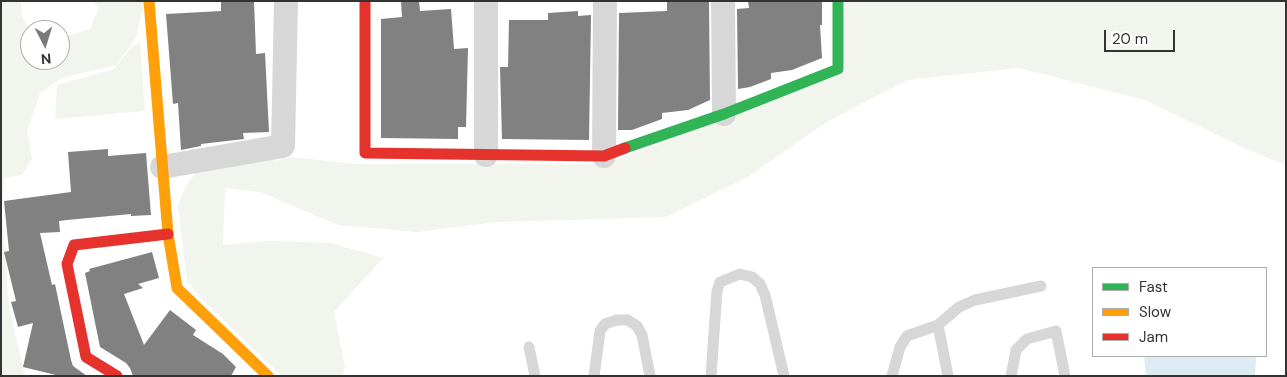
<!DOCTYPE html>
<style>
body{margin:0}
#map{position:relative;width:1287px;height:377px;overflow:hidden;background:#fff;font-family:"DM Sans",sans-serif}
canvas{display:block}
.frame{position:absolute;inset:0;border:2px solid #333;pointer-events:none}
.legend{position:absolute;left:1092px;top:267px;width:175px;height:90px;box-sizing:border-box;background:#fff;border:1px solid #adadad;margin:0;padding:6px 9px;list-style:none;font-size:15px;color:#333}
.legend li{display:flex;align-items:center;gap:10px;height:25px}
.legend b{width:25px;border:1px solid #adadad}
.north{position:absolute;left:20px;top:20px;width:50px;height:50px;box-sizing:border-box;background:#fff;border:1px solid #adadad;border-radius:50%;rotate:175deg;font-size:14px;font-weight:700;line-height:20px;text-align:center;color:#333}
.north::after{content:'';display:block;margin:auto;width:18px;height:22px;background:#7a7a7a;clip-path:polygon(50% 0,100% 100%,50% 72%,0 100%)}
.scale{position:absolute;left:1104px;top:30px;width:71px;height:22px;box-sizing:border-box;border:2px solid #333;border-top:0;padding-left:6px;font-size:15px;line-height:18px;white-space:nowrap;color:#333;-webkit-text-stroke:4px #fff;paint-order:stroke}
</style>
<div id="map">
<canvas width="1287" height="377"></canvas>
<div class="frame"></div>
<ul class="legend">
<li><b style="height:6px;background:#30b455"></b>Fast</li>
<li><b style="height:6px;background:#ff9f0a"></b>Slow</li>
<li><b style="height:6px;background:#e5322d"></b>Jam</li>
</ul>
<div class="north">N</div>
<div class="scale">20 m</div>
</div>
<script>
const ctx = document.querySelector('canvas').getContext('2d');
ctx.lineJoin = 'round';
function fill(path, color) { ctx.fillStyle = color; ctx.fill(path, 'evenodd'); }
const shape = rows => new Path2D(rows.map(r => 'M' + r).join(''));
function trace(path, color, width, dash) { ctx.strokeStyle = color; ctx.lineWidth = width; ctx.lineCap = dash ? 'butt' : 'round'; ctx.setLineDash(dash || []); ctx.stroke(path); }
const green = shape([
 [1,1,21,1,22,15,30,33,30,60,60,60,60,38,90,29,98,9,93,1,144,1,144,4,136,38,116,65,62,78,40,93,27,132,32,159,22,175,4,178,2,210,9,308,25,376,1,376],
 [845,1,1286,1,1286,165,1246,149,1145,100,1019,68,907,80,825,123,748,177,666,217,496,222,418,232,338,225,260,192,225,188,223,245,269,241,331,243,383,258,334,312,345,366,343,376,282,376,201,298,187,280,178,206,186,185,200,168,267,156,276,161,290,157,357,164,606,164,845,73],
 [140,42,145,111,55,119,57,85,114,69,130,48]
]);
const water = shape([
 [1144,356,1256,356,1255,376,1146,376]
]);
const building = shape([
 [221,1,254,1,256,54,265,53,269,132,243,133,244,139,201,144,201,146,181,150,178,103,173,104,166,14,221,11],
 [401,1,419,1,420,11,451,9,454,49,468,48,466,127,458,127,458,139,381,138,381,19,402,17],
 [667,1,709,1,710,100,688,110,662,113,662,119,632,130,618,130,619,13,667,11],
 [748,1,822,1,822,25,820,25,822,58,792,70,771,73,771,79,750,87,738,89,737,9,749,8],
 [578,11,578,16,591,15,589,140,502,139,500,67,508,67,509,20,548,20,548,13],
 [108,149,108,156,146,153,151,215,131,216,131,214,67,220,59,221,60,232,40,233,52,285,55,284,71,360,73,366,87,376,60,376,23,367,33,323,18,327,11,302,16,301,4,252,9,251,4,201,71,192,68,152],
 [152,252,159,278,138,284,143,288,124,294,144,345,170,310,196,330,193,335,223,354,236,367,231,376,133,376,130,368,126,363,100,347,85,273,90,271,89,269]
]);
const lane = shape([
 [938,325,948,376],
 [529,347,535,376],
 [594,376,600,331,605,324,617,320,628,320,637,326,642,335,650,376],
 [711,376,717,291,720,282,740,274,752,277,760,284,765,295,784,376],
 [892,376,900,347,907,336,938,325,959,307,975,300,1041,286],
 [1011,376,1016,350,1027,339,1056,331,1065,376]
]);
const street = shape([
 [486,1,486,155],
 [723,1,724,114],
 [604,156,605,1],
 [162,167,283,146,286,1]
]);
const fast = shape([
 [625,148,724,114,838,69,838,1]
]);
const slow = shape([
 [149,1,168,234,177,288,268,376]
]);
const jam = shape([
 [365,1,365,153,604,156,625,148],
 [117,376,86,357,67,264,74,245,168,234]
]);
fill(green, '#f1f5ed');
fill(water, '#ddebf3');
fill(building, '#818181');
trace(lane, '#d7d7d7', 11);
trace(street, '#d7d7d7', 24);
trace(fast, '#30b455', 11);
trace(slow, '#ff9f0a', 11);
trace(jam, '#e5322d', 11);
</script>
